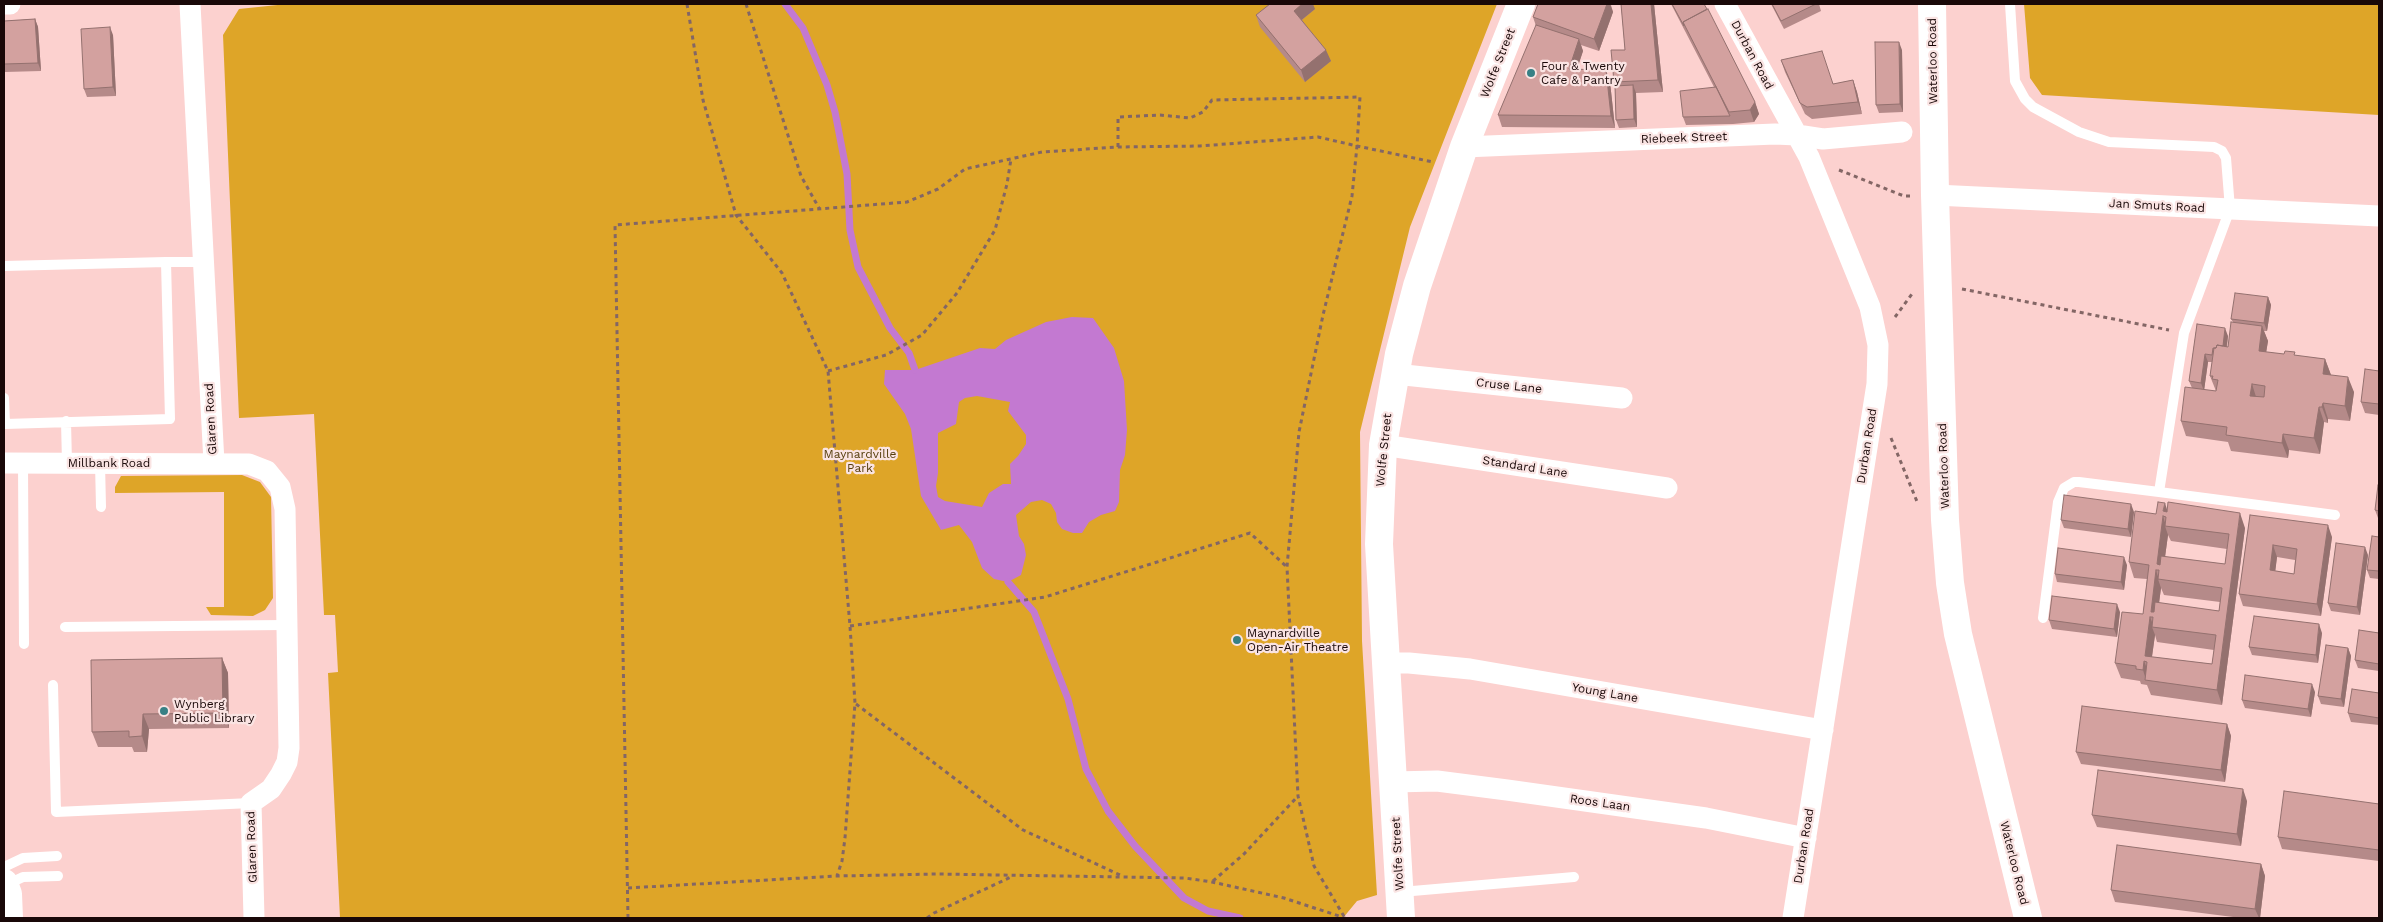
<!DOCTYPE html>
<style>
body{margin:0}
#map{position:relative;width:2383px;height:922px;overflow:hidden;background:#fcd1cf;font-family:"Work Sans",sans-serif}
canvas{display:block}
.frame{position:absolute;inset:0;border:5px solid #190808;pointer-events:none}
</style>
<div id="map">
<canvas width="2383" height="922"></canvas>
<div class="frame"></div>
</div>
<script>
const ctx = document.querySelector('canvas').getContext('2d');
ctx.lineJoin = 'round';
function fill(path, color) { ctx.fillStyle = color; ctx.fill(path, 'evenodd'); }
const shape = rows => new Path2D(rows.map(r => 'M' + r).join(''));
function trace(path, color, width, dash) { ctx.strokeStyle = color; ctx.lineWidth = width; ctx.lineCap = dash ? 'butt' : 'round'; ctx.setLineDash(dash || []); ctx.stroke(path); }
function label(font, color, halo, rows, align = 'center') {
  ctx.font = font + ' "Work Sans",sans-serif'; ctx.lineWidth = 4.5; ctx.setLineDash([]); ctx.textBaseline = 'middle'; ctx.strokeStyle = halo; ctx.fillStyle = color; for (const [text, x, y, turn = 0] of rows) {
    ctx.save(); ctx.translate(x, y); ctx.rotate((+turn || 0) * Math.PI / 180); ctx.textAlign = isNaN(turn) ? turn : align; if (halo) ctx.strokeText(text, 0, 0); ctx.fillText(text, 0, 0); ctx.restore();
  }
}
const green = shape([
 [287,4,1497,4,1410,227,1360,432,1362,641,1377,895,1357,901,1343,918,340,918,328,673,338,672,335,615,324,615,314,414,239,418,223,35,239,9],
 [2024,4,2379,4,2379,115,2042,95,2030,78],
 [242,475,260,482,271,497,273,598,265,610,253,616,211,615,206,607,224,607,224,492,115,493,115,487,121,476]
]);
const water = shape([
 [1072,317,1093,318,1114,348,1124,381,1127,430,1125,455,1120,470,1119,502,1115,511,1101,515,1089,522,1082,533,1073,533,1062,529,1057,522,1056,513,1051,504,1042,500,1031,502,1016,515,1019,536,1024,544,1026,555,1021,575,1008,582,994,579,982,568,972,542,959,525,941,530,921,496,911,429,905,414,884,384,885,370,915,370,980,348,995,349,1006,340,1046,322],
 [977,396,1010,402,1008,411,1026,435,1026,444,1018,456,1010,464,1011,484,1003,484,989,493,982,507,945,501,938,497,936,486,938,473,938,433,956,424,959,402,965,398]
]);
const stream = shape([
 [785,4,803,28,827,85,835,112,847,174,850,230,858,267,890,328,909,353,915,370],
 [1008,582,1034,612,1068,699,1086,769,1108,811,1135,846,1184,898,1208,911,1240,918]
]);
const path = shape([
 [687,4,703,100,736,215,782,273,828,371,850,626,855,703,845,838,842,861,837,876],
 [746,4,801,176,819,208],
 [1118,147,1118,117,1160,115,1190,118,1203,112,1212,100,1360,97,1357,146,1433,162],
 [1839,170,1904,196,1910,196],
 [1962,289,2169,330],
 [1895,317,1912,294],
 [828,371,886,355,922,335,957,293,995,230,1007,184,1011,159],
 [1891,438,1918,504],
 [850,626,1045,597,1250,533,1287,567],
 [856,704,1023,830,1120,875],
 [1213,881,1244,854,1298,796],
 [628,888,837,876,937,874,1185,878,1212,882,1284,898,1345,918],
 [628,918,615,225,907,202,938,189,965,169,1042,152,1118,147,1200,146,1318,137,1357,146,1352,196,1323,315,1299,432,1287,567,1298,796,1314,866,1345,918],
 [927,918,934,913,1011,877]
]);
const lane = shape([
 [2010,4,2015,81,2025,99,2033,107,2079,132,2109,142,2214,147,2222,151,2226,158,2230,209,2184,333,2159,492,2335,515],
 [166,262,202,262],
 [4,266,166,262,170,419,5,424,4,398],
 [66,421,67,463],
 [23,463,24,644],
 [100,463,101,507],
 [2043,618,2058,502,2064,488,2074,482,2079,482,2159,492],
 [65,627,286,625],
 [53,685,56,812,251,803],
 [4,867,23,858,57,856],
 [6,885,23,877,58,876],
 [1401,892,1574,877]
]);
const street = shape([
 [4,4,10,4],
 [190,4,214,463],
 [1725,4,1809,157,1870,307,1878,345,1877,384,1793,918],
 [1464,147,1775,134,1797,135,1823,139,1902,132],
 [1935,195,2379,216],
 [1395,374,1622,398],
 [1383,445,1667,488],
 [4,463,249,464,267,471,280,487,285,509,289,748,287,762,281,774,271,789,251,803,254,918],
 [1386,663,1409,663,1470,669,1823,730],
 [1393,782,1437,781,1507,790,1706,818,1806,838]
]);
const secondary = shape([
 [1932,4,1935,195,1945,520,1950,583,1958,634,2028,918],
 [4,883,8,894,9,918],
 [1401,918,1379,544,1383,445,1399,354,1417,286,1464,147,1521,4]
]);
const wall = shape([
 [1538,4,1612,4,1611,5,1613,12,1599,51,1581,45,1583,51,1577,69,1610,82,1615,128,1502,127,1498,115,1536,26,1533,17],
 [1621,4,1654,4,1663,92,1636,93,1637,127,1619,128,1616,120,1615,86,1614,82,1625,50],
 [1671,4,1704,4,1755,102,1759,114,1754,122,1733,124,1686,125,1683,117,1714,87],
 [1771,4,1819,4,1821,11,1784,29],
 [1315,9,1302,20,1331,61,1305,82,1260,27,1256,15],
 [35,19,38,27,41,71,5,72,4,69,4,21],
 [113,35,116,96,87,97,84,89],
 [1902,50,1903,112,1879,113,1876,105],
 [1781,60,1833,84,1853,80,1857,92,1862,114,1812,119,1805,114,1785,72],
 [2268,297,2271,305,2267,331,2264,331,2268,341,2266,352,2325,359,2331,375,2354,392,2350,421,2328,419,2328,423,2324,422,2320,454,2289,450,2288,458,2231,451,2228,442,2186,436,2181,421,2192,388,2189,381,2197,324,2228,336,2227,347,2228,347,2233,322,2231,319],
 [2208,362,2212,362,2210,376,2216,391,2204,390],
 [2379,371,2379,415,2365,413,2361,402],
 [2379,485,2379,518,2378,518,2375,510],
 [2167,510,2245,528,2222,705,2151,695,2147,685,2141,684,2140,681,2121,678,2115,663,2143,614,2147,579,2134,578,2129,562,2156,514],
 [2168,535,2171,541,2227,549,2225,564,2165,557],
 [2161,588,2164,595,2220,602,2219,611,2159,603],
 [2155,635,2157,642,2214,650,2212,664,2152,657],
 [2134,512,2131,537,2064,528,2061,520],
 [2250,515,2332,537,2321,616,2243,606,2239,594],
 [2277,557,2295,560,2294,574,2275,571],
 [2379,537,2379,579,2370,578,2367,570],
 [2368,555,2360,615,2331,611,2328,603],
 [2127,565,2124,590,2057,582,2055,574],
 [2120,612,2117,637,2052,629,2049,620],
 [2322,633,2318,663,2252,655,2249,647],
 [2379,633,2379,671,2358,668,2355,660],
 [2348,648,2351,656,2344,707,2321,704,2318,696],
 [222,658,228,673,229,728,149,729,147,752,134,752,132,747,98,747,92,732],
 [2315,692,2311,717,2245,708,2242,700],
 [2379,693,2379,725,2351,722,2348,713],
 [2227,724,2231,736,2225,782,2081,764,2076,752],
 [2247,801,2241,846,2097,827,2092,815],
 [2379,804,2379,861,2282,849,2278,837],
 [2261,864,2265,876,2260,918,2241,918,2115,902,2111,890]
]);
const shadedWall = shape([
 [1302,4,1313,4,1315,9,1299,22,1294,11],
 [1607,4,1610,4,1613,12,1599,51,1594,39],
 [1651,4,1654,4,1663,92,1658,80],
 [35,19,38,27,41,71,38,63],
 [110,27,113,35,116,96,113,87],
 [1579,39,1583,51,1573,81,1569,69],
 [1899,42,1902,50,1903,112,1900,104],
 [1326,50,1331,61,1305,82,1301,70],
 [1606,70,1610,82,1615,128,1611,116],
 [1853,80,1857,92,1862,114,1858,102],
 [1633,85,1636,93,1637,127,1634,119],
 [1755,102,1759,114,1754,122,1750,110],
 [2268,297,2271,305,2267,331,2264,323],
 [2262,326,2268,341,2264,366,2259,351],
 [2225,328,2228,336,2225,358,2222,349],
 [2205,354,2208,362,2204,391,2201,383],
 [2325,359,2331,375,2323,374],
 [2348,377,2354,392,2350,421,2345,406],
 [2252,384,2257,400,2250,396],
 [2323,403,2328,419,2328,423,2322,407],
 [2319,407,2324,422,2320,454,2314,438],
 [2283,434,2289,450,2288,458,2282,443],
 [2165,503,2170,519,2163,511],
 [2131,504,2134,512,2131,537,2128,529],
 [2240,513,2245,528,2222,705,2217,690],
 [2163,516,2166,526,2165,526,2168,535,2162,579,2157,564],
 [2328,525,2332,537,2321,616,2317,604],
 [2273,545,2277,557,2274,582,2270,570],
 [2365,547,2368,555,2360,615,2357,607],
 [2124,557,2127,565,2124,590,2121,582],
 [2156,570,2159,580,2158,579,2161,588,2156,626,2151,612],
 [2117,604,2120,612,2117,637,2114,629],
 [2150,617,2154,627,2152,627,2155,635,2150,670,2145,656],
 [2319,624,2322,633,2318,663,2316,655],
 [2348,648,2351,656,2344,707,2341,699],
 [222,658,228,673,229,728,223,713],
 [2144,661,2150,676,2146,680,2143,670],
 [2312,684,2315,692,2311,717,2308,709],
 [143,714,149,729,147,752,142,736],
 [2227,724,2231,736,2225,782,2221,770],
 [2243,789,2247,801,2241,846,2237,834],
 [2261,864,2265,876,2260,918,2259,918,2255,909]
]);
const building = shape([
 [1270,4,1302,4,1294,11,1326,50,1301,70,1256,15,1270,4],
 [1538,4,1607,4,1594,39,1533,17,1538,4],
 [1621,4,1651,4,1658,80,1614,82,1611,50,1625,50,1621,4],
 [1672,4,1704,4,1707,9,1683,22,1684,26,1672,4],
 [1772,4,1816,4,1781,21,1772,4],
 [1708,9,1755,102,1750,110,1729,112,1683,22,1708,9],
 [35,19,38,63,4,64,4,21,35,19],
 [1536,25,1579,39,1569,69,1606,70,1611,116,1498,115,1536,25],
 [110,27,113,87,84,89,81,29,110,27],
 [1875,42,1899,42,1900,104,1876,105,1875,42],
 [1822,51,1833,84,1853,80,1858,102,1807,107,1800,103,1781,60,1822,51],
 [1633,85,1634,119,1616,120,1615,86,1633,85],
 [1716,87,1730,116,1683,117,1680,91,1716,87],
 [2235,293,2268,297,2264,323,2231,319,2235,293],
 [2231,322,2262,326,2259,351,2284,354,2285,351,2295,352,2294,355,2325,359,2323,374,2348,377,2345,406,2323,403,2322,407,2319,407,2314,438,2283,434,2282,443,2226,435,2227,427,2181,421,2185,387,2216,391,2218,380,2212,379,2213,376,2210,376,2214,348,2216,348,2217,345,2228,347,2231,322],
 [2252,384,2265,386,2264,397,2250,396,2252,384],
 [2197,324,2225,328,2223,346,2217,345,2216,348,2213,348,2212,355,2205,354,2201,383,2189,381,2197,324],
 [2365,369,2379,371,2379,404,2361,402,2365,369],
 [2378,485,2379,485,2379,511,2375,510,2378,485],
 [2064,495,2131,504,2128,529,2061,520,2064,495],
 [2158,502,2165,503,2163,511,2167,512,2168,502,2240,513,2217,690,2145,680,2147,662,2144,661,2143,670,2136,669,2136,666,2115,663,2122,612,2143,614,2149,565,2129,562,2135,511,2156,514,2158,502],
 [2163,516,2166,517,2165,526,2229,534,2225,564,2161,556,2160,565,2157,564,2163,516],
 [2156,570,2159,570,2158,579,2222,588,2219,611,2155,602,2154,612,2151,612,2156,570],
 [2150,617,2153,617,2152,627,2216,635,2212,664,2145,656,2150,617],
 [2250,515,2328,525,2317,604,2239,594,2250,515],
 [2273,545,2297,549,2294,574,2270,570,2273,545],
 [2372,536,2379,537,2379,571,2367,570,2372,536],
 [2336,543,2365,547,2357,607,2328,603,2336,543],
 [2058,548,2124,557,2121,582,2055,574,2058,548],
 [2052,596,2117,604,2114,629,2049,620,2052,596],
 [2254,616,2319,624,2316,655,2249,647,2254,616],
 [2359,630,2379,633,2379,664,2355,660,2359,630],
 [2326,645,2348,648,2341,699,2318,696,2326,645],
 [222,658,223,713,143,714,142,736,129,737,129,731,92,732,91,660,222,658],
 [2245,675,2312,684,2308,709,2242,700,2245,675],
 [2352,689,2379,693,2379,718,2348,713,2352,689],
 [2082,706,2227,724,2221,770,2076,752,2082,706],
 [2098,770,2243,789,2237,834,2092,815,2098,770],
 [2284,791,2379,804,2379,850,2278,837,2284,791],
 [2117,845,2261,864,2255,909,2111,890,2117,845]
]);
const markers = [
 [1531,73,5,"#378085"],
 [1237,640,5,"#378085"],
 [164,711,5,"#378085"]
];
const streetNames = [
 ["Durban Road",1752,55,62],
 ["Waterloo Road",1933,61,-91],
 ["Wolfe Street",1498,63,-68],
 ["Riebeek Street",1684,138,-2],
 ["Jan Smuts Road",2157,206,3],
 ["Cruse Lane",1509,386,6],
 ["Glaren Road",211,419,-93],
 ["Durban Road",1867,446,-81],
 ["Wolfe Street",1384,450,-84],
 ["Millbank Road",109,463],
 ["Waterloo Road",1944,466,-92],
 ["Standard Lane",1525,467,9],
 ["Young Lane",1605,693,10],
 ["Roos Laan",1600,803,8],
 ["Durban Road",1804,846,-81],
 ["Glaren Road",252,847,-92],
 ["Wolfe Street",1398,854,-93],
 ["Waterloo Road",2014,863,76]
];
const poiNames = [
 ["Four & Twenty",1541,66],
 ["Cafe & Pantry",1541,80],
 ["Maynardville",1247,633],
 ["Open-Air Theatre",1247,647],
 ["Wynberg",174,704],
 ["Public Library",174,718]
];
const parkNames = [
 ["Maynardville",860,454],
 ["Park",860,468]
];
fill(green, '#dea528');
fill(water, '#c379d1');
trace(stream, '#c379d1', 7);
trace(path, '#836665', 3, [4, 4]);
trace(lane, '#fff', 10);
trace(street, '#fff', 21);
trace(secondary, '#fff', 28);
fill(wall, '#b58a89');
fill(shadedWall, '#94716f');
fill(building, '#d3a19f');
trace(building, '#94716f', 1);
for (const [x, y, r, color] of markers) { const dot = new Path2D(); dot.arc(x, y, r, 0, 2 * Math.PI); ctx.fillStyle = color; ctx.fill(dot); trace(dot, '#fae4e3', 2); }
label('12px', '#190808', '#fae4e3', streetNames);
label('12px', '#190808', '#fae4e3', poiNames, 'left');
label('12px', '#573f0e', '#fae4e3', parkNames);
</script>
